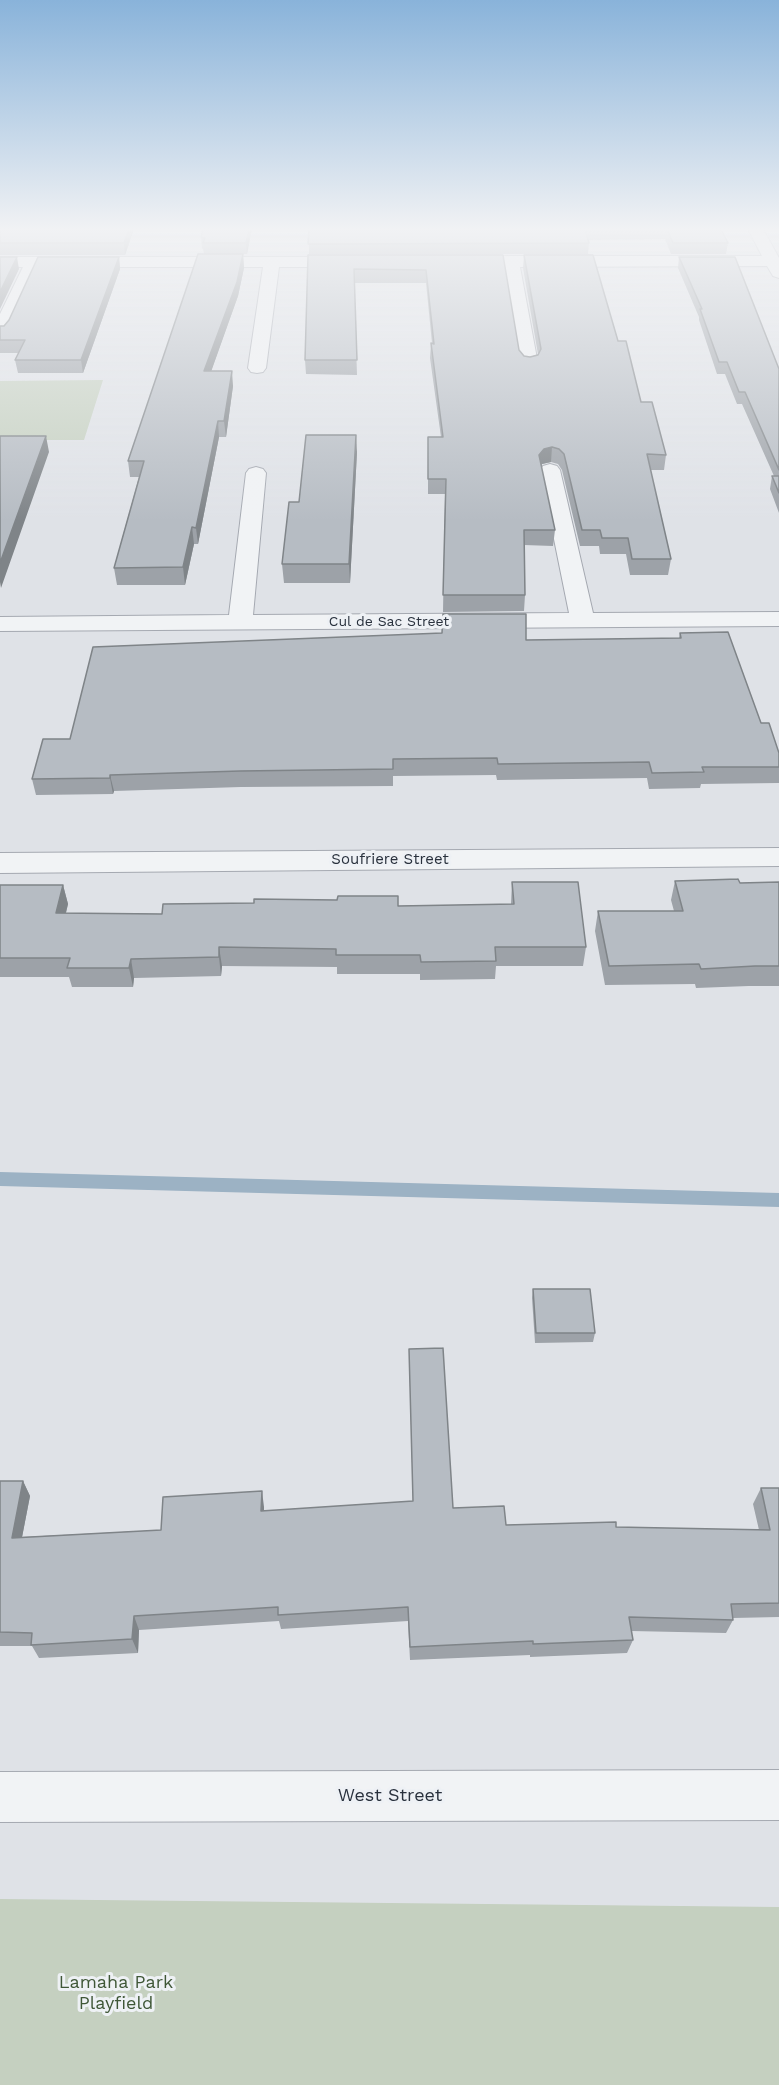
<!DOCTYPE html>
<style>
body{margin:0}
canvas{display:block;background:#dfe2e7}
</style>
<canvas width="779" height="2085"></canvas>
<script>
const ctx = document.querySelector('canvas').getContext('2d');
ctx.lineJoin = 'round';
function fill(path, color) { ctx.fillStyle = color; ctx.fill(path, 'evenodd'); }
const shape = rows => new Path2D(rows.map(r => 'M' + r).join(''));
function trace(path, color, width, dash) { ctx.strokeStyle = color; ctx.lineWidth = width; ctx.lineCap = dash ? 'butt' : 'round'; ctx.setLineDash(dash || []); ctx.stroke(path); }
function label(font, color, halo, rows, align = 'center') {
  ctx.font = font + ' "Work Sans",sans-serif'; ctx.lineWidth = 6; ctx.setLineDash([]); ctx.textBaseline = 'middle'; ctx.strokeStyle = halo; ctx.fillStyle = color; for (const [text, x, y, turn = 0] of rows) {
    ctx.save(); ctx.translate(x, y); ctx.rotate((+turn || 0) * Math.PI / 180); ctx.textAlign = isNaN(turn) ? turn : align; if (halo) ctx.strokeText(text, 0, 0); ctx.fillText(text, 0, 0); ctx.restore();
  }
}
const green = shape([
 [103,380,84,440,0,440,0,381],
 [0,1899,779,1907,779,2085,0,2085]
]);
const stream = shape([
 [0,1172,779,1193,779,1207,0,1186,0,1172]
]);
const minor = shape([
 [748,229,763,229,779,258,779,278,773,276,767,266,520,267,538,364,535,368,529,369,523,368,520,364,504,267,458,267,450,262,458,257,511,256,762,256,748,229],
 [0,257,352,257,360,262,352,267,279,267,266,368,263,372,257,373,251,372,248,368,263,267,39,267,9,332,6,336,0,337,0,314,23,267,0,267,0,257],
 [550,464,557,466,560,470,593,613,779,612,779,626,0,631,0,617,229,615,246,473,249,469,256,467,263,469,266,473,253,615,569,613,540,470,543,466,550,464],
 [779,848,779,866,0,873,0,853,779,848],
 [779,1770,779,1820,0,1822,0,1772,779,1770]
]);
const wall = shape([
 [0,229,134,229,125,255,0,255],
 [252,229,247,254,243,254,244,268,238,296,211,371,233,386,226,437,219,437,198,544,194,544,185,585,117,585,114,568,139,477,130,477,128,461,204,254,203,249,202,248,201,237],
 [309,229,721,229,728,243,726,254,671,254,665,239,588,240,589,243,588,254,309,254],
 [308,255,503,255,519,350,524,356,530,357,538,354,523,268,524,255,618,341,641,402,666,455,664,470,650,470,671,559,668,575,630,575,626,554,600,554,599,546,580,546,562,470,558,464,551,462,542,464,541,466,555,530,553,546,524,545,525,595,524,611,443,612,445,494,428,494,428,437,441,437,430,358,431,343,432,343,426,283,354,283,357,375,306,374,305,360],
 [119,257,120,269,83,373,18,373,15,360,19,353,0,353,0,326,4,326],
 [679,257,779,369,779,513,770,489,772,476,774,476,742,404,737,404,725,374,717,374,699,320,699,317,678,268],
 [357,452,350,583,284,583,282,564,299,502],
 [680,633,761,723,779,753,779,783,701,784,700,788,649,789,647,778,497,780,496,775,393,776,393,786,241,787,114,791,113,794,36,795,32,779,70,739,526,640,679,638],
 [675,881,740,883,779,882,779,986,749,986,696,988,695,984,605,985,595,931,598,911,674,911,671,900],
 [512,882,586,947,583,966,496,966,495,979,420,980,420,974,337,974,337,967,222,966,221,976,134,978,133,987,72,987,69,977,0,977,0,885,63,885,68,904,66,913,162,914,398,906,511,904],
 [533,1289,595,1333,593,1342,535,1343,532,1298],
 [409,1349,453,1508,506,1525,759,1530,753,1504,761,1488,779,1488,779,1617,733,1618,733,1620,726,1633,631,1631,633,1640,627,1653,530,1657,530,1655,410,1660,408,1621,281,1629,279,1621,139,1630,138,1653,39,1658,32,1646,0,1646,0,1481,23,1481,30,1496,22,1537,161,1530,264,1507,264,1511,413,1501]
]);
const shadedWall = shape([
 [129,229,134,229,125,255,124,243],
 [249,229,252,229,247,254,246,243],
 [243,254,244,268,238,296,206,386,204,371],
 [17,257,19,269,0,309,0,292],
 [119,257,120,269,83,373,81,360],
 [232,371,233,386,226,437,224,421],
 [218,421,219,437,198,544,196,528],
 [356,435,357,452,350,583,349,564],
 [46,436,49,452,1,588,0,582,0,563],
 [552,447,551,462,542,464,538,470,539,455,544,449],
 [192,527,194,544,185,585,183,567],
 [110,775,114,791,113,794,110,778],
 [63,885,68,904,61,932,56,913],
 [219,947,222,966,221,976,219,957],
 [131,959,134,978,133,987,129,968],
 [23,1481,30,1496,19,1553,12,1538],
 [262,1491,264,1507,264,1526,261,1511],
 [134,1616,139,1630,138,1653,132,1639]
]);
const building = shape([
 [0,229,129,229,124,243,0,243,0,229],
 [203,229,249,229,246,243,203,243,205,238,201,237,203,229],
 [309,229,585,229,589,243,308,244,309,229],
 [667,229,721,229,728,243,673,243,667,229],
 [198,254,243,254,237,282,204,371,232,371,224,421,218,421,196,528,192,527,183,567,114,568,144,461,128,461,198,254],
 [308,255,503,255,519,350,524,356,530,357,538,355,541,349,524,255,593,255,618,341,626,341,641,402,652,402,666,455,647,454,671,559,632,559,628,538,602,538,600,530,582,530,564,454,559,449,552,447,544,449,539,455,555,530,524,530,525,595,443,595,446,479,428,479,428,437,443,437,431,343,434,344,426,270,354,269,357,360,305,360,308,255],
 [0,257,17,257,0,292,0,257],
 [38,257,119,257,81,360,15,360,25,340,0,340,0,326,4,326,9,320,38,257],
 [679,257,735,257,779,369,779,470,745,392,739,392,727,362,719,362,700,309,702,309,679,257],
 [306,435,356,435,349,564,282,564,289,502,299,502,306,435],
 [0,436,46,436,0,563,0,436],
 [772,476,779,476,779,493,772,476],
 [443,614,526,614,526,640,681,638,680,633,728,632,761,723,769,723,779,753,779,767,702,767,704,772,652,773,649,762,498,764,497,758,393,759,393,769,240,771,110,775,110,778,32,779,43,739,70,739,93,647,442,633,443,614],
 [738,879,740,883,779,882,779,966,755,966,701,969,699,964,609,966,598,911,683,911,675,881,738,879],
 [512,882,578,882,586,947,495,947,496,961,421,962,420,955,336,955,336,949,219,947,219,957,131,959,129,968,67,968,70,958,0,958,0,885,63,885,56,913,162,914,163,904,254,903,254,899,337,900,338,896,398,896,398,906,514,904,512,882],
 [533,1289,590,1289,595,1333,536,1333,533,1289],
 [443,1348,453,1508,504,1506,506,1525,616,1522,616,1527,770,1530,761,1488,779,1488,779,1603,731,1604,733,1620,629,1617,633,1640,533,1644,533,1641,410,1647,408,1607,278,1615,278,1607,134,1616,132,1639,31,1645,32,1633,0,1632,0,1481,23,1481,12,1538,161,1530,163,1497,262,1491,261,1511,413,1501,409,1349,443,1348]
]);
const farStreetnames = [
 ["Cul de Sac Street",389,622]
];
const streetNames = [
 ["Soufriere Street",390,860]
];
const nearStreetnames = [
 ["West Street",390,1796]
];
const nearParknames = [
 ["Lamaha Park",116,1983],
 ["Playfield",116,2004]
];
fill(green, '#c5d0c0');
fill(stream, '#9cb2c4');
trace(minor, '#a5a9b1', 2);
fill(minor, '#f1f3f5');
fill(wall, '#9da2a8');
fill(shadedWall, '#7f8488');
fill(building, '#b6bcc3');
trace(building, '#7f8488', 1.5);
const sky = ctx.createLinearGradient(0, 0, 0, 521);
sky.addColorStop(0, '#89b3da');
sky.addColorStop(0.44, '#f1f2f4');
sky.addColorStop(1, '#f1f2f400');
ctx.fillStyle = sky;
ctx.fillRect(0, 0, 779, 521);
label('14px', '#29313d', '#eef1f5', farStreetnames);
label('15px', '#29313d', '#eef1f5', streetNames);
label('18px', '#29313d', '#eef1f5', nearStreetnames);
label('18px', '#3f5737', '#eef1f5', nearParknames);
</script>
